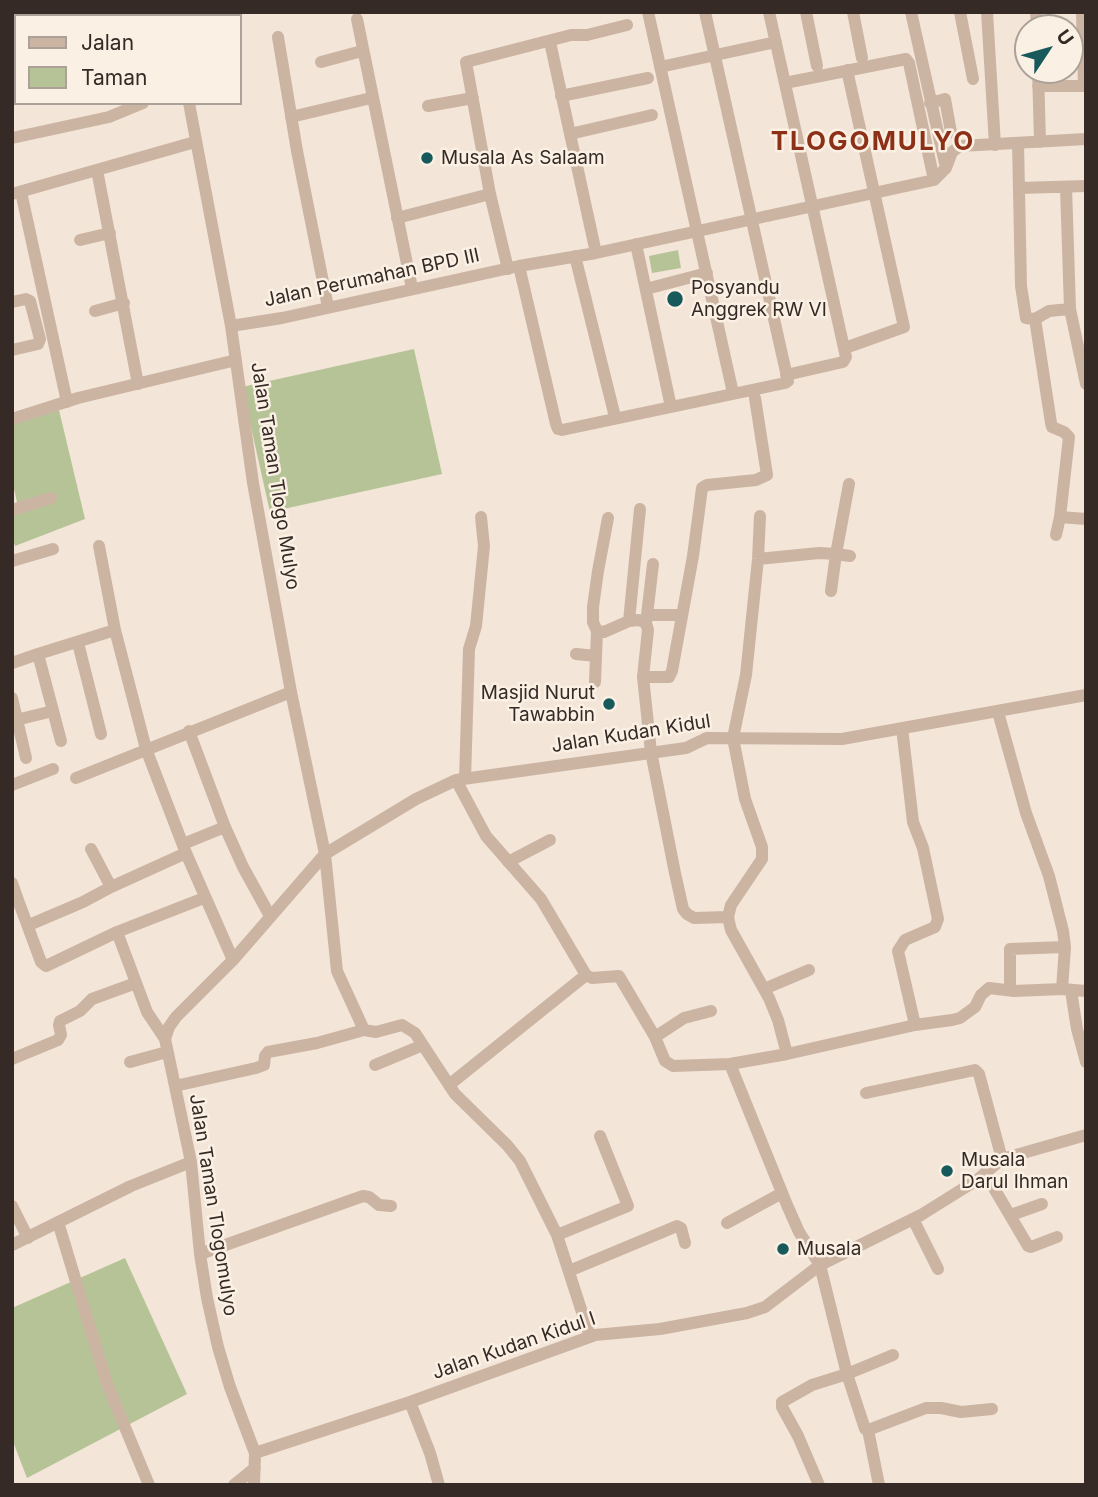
<!DOCTYPE html>
<style>
body{margin:0}
#map{position:relative;width:1098px;height:1497px;overflow:hidden;background:#f3e5d8;font-family:Inter,sans-serif}
canvas{display:block}
.frame{position:absolute;inset:0;border:14px solid #362a26;pointer-events:none}
.legend{position:absolute;left:14px;top:14px;width:228px;height:91px;box-sizing:border-box;background:#fbf0e4;border:2px solid #aca198;margin:0;padding:9px 12px;list-style:none;font-size:21px;color:#362a26}
.legend li{display:flex;align-items:center;gap:14px;height:35px}
.legend b{width:35px;border:2px solid #aca198}
.north{position:absolute;left:1014px;top:14px;width:70px;height:70px;box-sizing:border-box;background:#fbf0e4;border:2px solid #aca198;border-radius:50%;rotate:54deg;font-size:19px;font-weight:700;line-height:28px;text-align:center;color:#362a26}
.north::after{content:'';display:block;margin:auto;width:24px;height:32px;background:#18595b;clip-path:polygon(50% 0,100% 100%,50% 72%,0 100%)}
</style>
<div id="map">
<canvas width="1098" height="1497"></canvas>
<div class="frame"></div>
<ul class="legend">
<li><b style="height:9px;background:#ccb4a3"></b>Jalan</li>
<li><b style="height:19px;background:#b6c397"></b>Taman</li>
</ul>
<div class="north">U</div>
</div>
<script>
const ctx = document.querySelector('canvas').getContext('2d');
ctx.lineJoin = 'round';
function fill(path, color) { ctx.fillStyle = color; ctx.fill(path, 'evenodd'); }
const shape = rows => new Path2D(rows.map(r => 'M' + r).join(''));
function trace(path, color, width, dash) { ctx.strokeStyle = color; ctx.lineWidth = width; ctx.lineCap = dash ? 'butt' : 'round'; ctx.setLineDash(dash || []); ctx.stroke(path); }
function label(font, color, halo, rows, align = 'center') {
  ctx.font = font + ' Inter,sans-serif'; ctx.lineWidth = 5; ctx.setLineDash([]); ctx.textBaseline = 'middle'; ctx.strokeStyle = halo; ctx.fillStyle = color; for (const [text, x, y, turn = 0] of rows) {
    ctx.save(); ctx.translate(x, y); ctx.rotate((+turn || 0) * Math.PI / 180); ctx.textAlign = isNaN(turn) ? turn : align; if (halo) ctx.strokeText(text, 0, 0); ctx.fillText(text, 0, 0); ctx.restore();
  }
}
const green = shape([
 [678,250,681,268,652,273,649,256],
 [414,349,442,474,270,512,242,387],
 [59,410,85,519,15,546,12,537,12,513,19,511,12,480,12,424],
 [125,1258,187,1394,27,1478,12,1439,12,1308]
]);
const minor = shape([
 [162,12,163,16],
 [648,12,733,393],
 [769,12,846,357,843,362,786,375],
 [806,12,817,66],
 [853,12,862,58],
 [911,12,946,168],
 [960,12,973,79],
 [987,12,995,145],
 [1036,12,1037,28],
 [1082,12,1084,86],
 [175,16,189,12],
 [357,19,412,288],
 [278,37,297,151,328,307],
 [550,42,596,253],
 [321,62,362,51],
 [660,67,776,42],
 [1038,70,1040,142],
 [785,83,906,59,909,63,934,180],
 [1038,86,1086,86],
 [561,96,648,78],
 [189,103,231,326,253,483,291,692,325,854,337,971,364,1030,376,1032,402,1025,415,1033,455,1094,507,1145,520,1161,557,1235,590,1337],
 [930,103,945,99,951,132],
 [428,106,473,98],
 [291,117,371,98],
 [570,134,652,115],
 [12,138,109,117,143,103],
 [1018,143,1021,286,1026,318,1035,319,1049,311,1070,309],
 [97,170,138,384],
 [1066,187,1070,309,1086,384],
 [1019,188,1086,186],
 [21,192,67,402],
 [12,194,195,142],
 [397,218,490,194],
 [80,240,110,233],
 [575,256,615,417],
 [519,266,556,424,558,429,562,430,671,407,636,244],
 [508,269,490,194,466,62,571,35,587,35,627,25],
 [646,289,707,273],
 [12,302,26,299,30,301,40,339,38,344,12,350],
 [95,311,124,303],
 [1035,319,1051,423,1052,427,1064,432,1069,437,1060,517,1056,535],
 [231,326,282,318,519,266,596,253,934,180,946,168,952,152,960,146,1086,139],
 [845,348,904,327,847,70],
 [671,407,785,383,788,381,705,12],
 [12,419,78,398,236,360],
 [640,509,629,621,639,620,646,623,648,630,643,677,651,752,675,873,683,909,687,914,694,918,728,917],
 [12,510,51,498],
 [760,516,758,559,746,675,733,738,745,799,762,847,762,859,731,905,728,917,731,930,769,998,778,1020,787,1054],
 [1060,517,1086,519],
 [608,518,598,571,593,607,593,622,597,631,604,632,629,621],
 [99,546,115,630],
 [758,559,819,553,836,554,849,484],
 [12,561,53,549],
 [831,591,836,554,850,556],
 [647,615,653,564],
 [646,623,647,615,682,615],
 [78,643,101,734],
 [576,654,596,656],
 [12,663,38,654],
 [643,677,669,677,672,671,693,556,702,488,707,485,756,480,767,475,755,398],
 [595,682,597,631],
 [12,698,26,758],
 [998,712,1026,813,1049,876,1063,931,1065,947,1062,989],
 [16,720,53,711],
 [902,728,913,822,923,848,938,919,935,927,905,940,898,951,915,1025],
 [189,731,225,827,243,867,270,916],
 [61,741,38,654,115,630,146,749,186,853,233,960],
 [76,778,291,692],
 [465,779,469,649,476,626,484,546,481,517],
 [456,780,486,836,541,899,586,975,592,978,619,976,655,1037,665,1061,673,1066,730,1064,787,1054,915,1025,952,1020,960,1018,975,1007,981,995,989,988,1014,991,1062,989,1086,991],
 [12,785,53,769],
 [183,844,225,827],
 [91,849,111,887,186,853],
 [508,862,550,840],
 [12,883,18,900],
 [12,902,18,900,41,962,46,966,117,932,204,898],
 [29,925,83,902,111,887],
 [117,932,147,1012,165,1039],
 [764,989,809,970],
 [1010,989,1010,949,1065,947],
 [1071,991,1077,1029,1086,1062],
 [655,1037,684,1018,711,1011],
 [12,1059,58,1040,61,1035,59,1025,60,1021,80,1011,92,999,136,983],
 [130,1062,167,1052],
 [730,1064,787,1205,799,1232,820,1265,847,1374,812,1385,782,1402,782,1407,798,1436,819,1485],
 [375,1065,423,1045],
 [449,1085,586,975],
 [175,1086,256,1068,264,1065,265,1056,268,1052,317,1043,364,1030],
 [866,1093,975,1070,979,1074,1002,1159],
 [985,1173,1028,1246,1031,1247,1057,1237],
 [12,1206,28,1238],
 [1011,1215,1042,1204],
 [913,1219,938,1269],
 [58,1222,107,1384,149,1485],
 [727,1223,782,1193],
 [557,1235,628,1206,600,1136],
 [12,1245,131,1186,191,1162],
 [200,1254,363,1196,369,1197,379,1205,391,1206],
 [569,1271,677,1226,681,1228,685,1243],
 [410,1402,430,1453,439,1485],
 [868,1430,926,1408,941,1408,961,1412,992,1409],
 [255,1453,410,1402,595,1335,660,1329,747,1313,765,1307,820,1265,921,1215,977,1180,1002,1159,1086,1135],
 [234,1485,255,1468],
 [254,1485,255,1453,230,1387,218,1347,207,1298,200,1254,191,1162,165,1039,169,1027,176,1017,233,960,325,854,416,799,456,780,686,748,707,738,842,739,1086,695],
 [879,1485,868,1430,865,1429,847,1374,893,1355]
]);
const markers = [
 [427,158,7,"#18595b"],
 [675,299,9,"#18595b"],
 [609,704,7,"#18595b"],
 [947,1171,7,"#18595b"],
 [783,1249,7,"#18595b"]
];
const poiNames = [
 ["Musala As Salaam",441,158],
 ["Posyandu",691,288],
 ["Anggrek RW VI",691,310],
 ["Masjid Nurut",595,693,"right"],
 ["Tawabbin",595,715,"right"],
 ["Musala",961,1160],
 ["Darul Ihman",961,1182],
 ["Musala",797,1249]
];
const streetNames = [
 ["Jalan Perumahan BPD III",372,278,-12],
 ["Jalan Taman Tlogo Mulyo",275,476,81],
 ["Jalan Kudan Kidul",631,734,-9],
 ["Jalan Taman Tlogomulyo",213,1205,81],
 ["Jalan Kudan Kidul I",514,1346,-19]
];
const districtNames = [
 ["TLOGOMULYO",873,142]
];
fill(green, '#b6c397');
trace(minor, '#ccb4a3', 12);
for (const [x, y, r, color] of markers) { const dot = new Path2D(); dot.arc(x, y, r, 0, 2 * Math.PI); ctx.fillStyle = color; ctx.fill(dot); trace(dot, '#fbf0e4', 2.5); }
label('19px', '#362a26', '#fbf0e4', poiNames, 'left');
label('19px', '#362a26', '#fbf0e4', streetNames);
ctx.letterSpacing = '2px';
label('bold 26px', '#8c3018', '#fbf0e4', districtNames);
ctx.letterSpacing = '0px';
</script>
